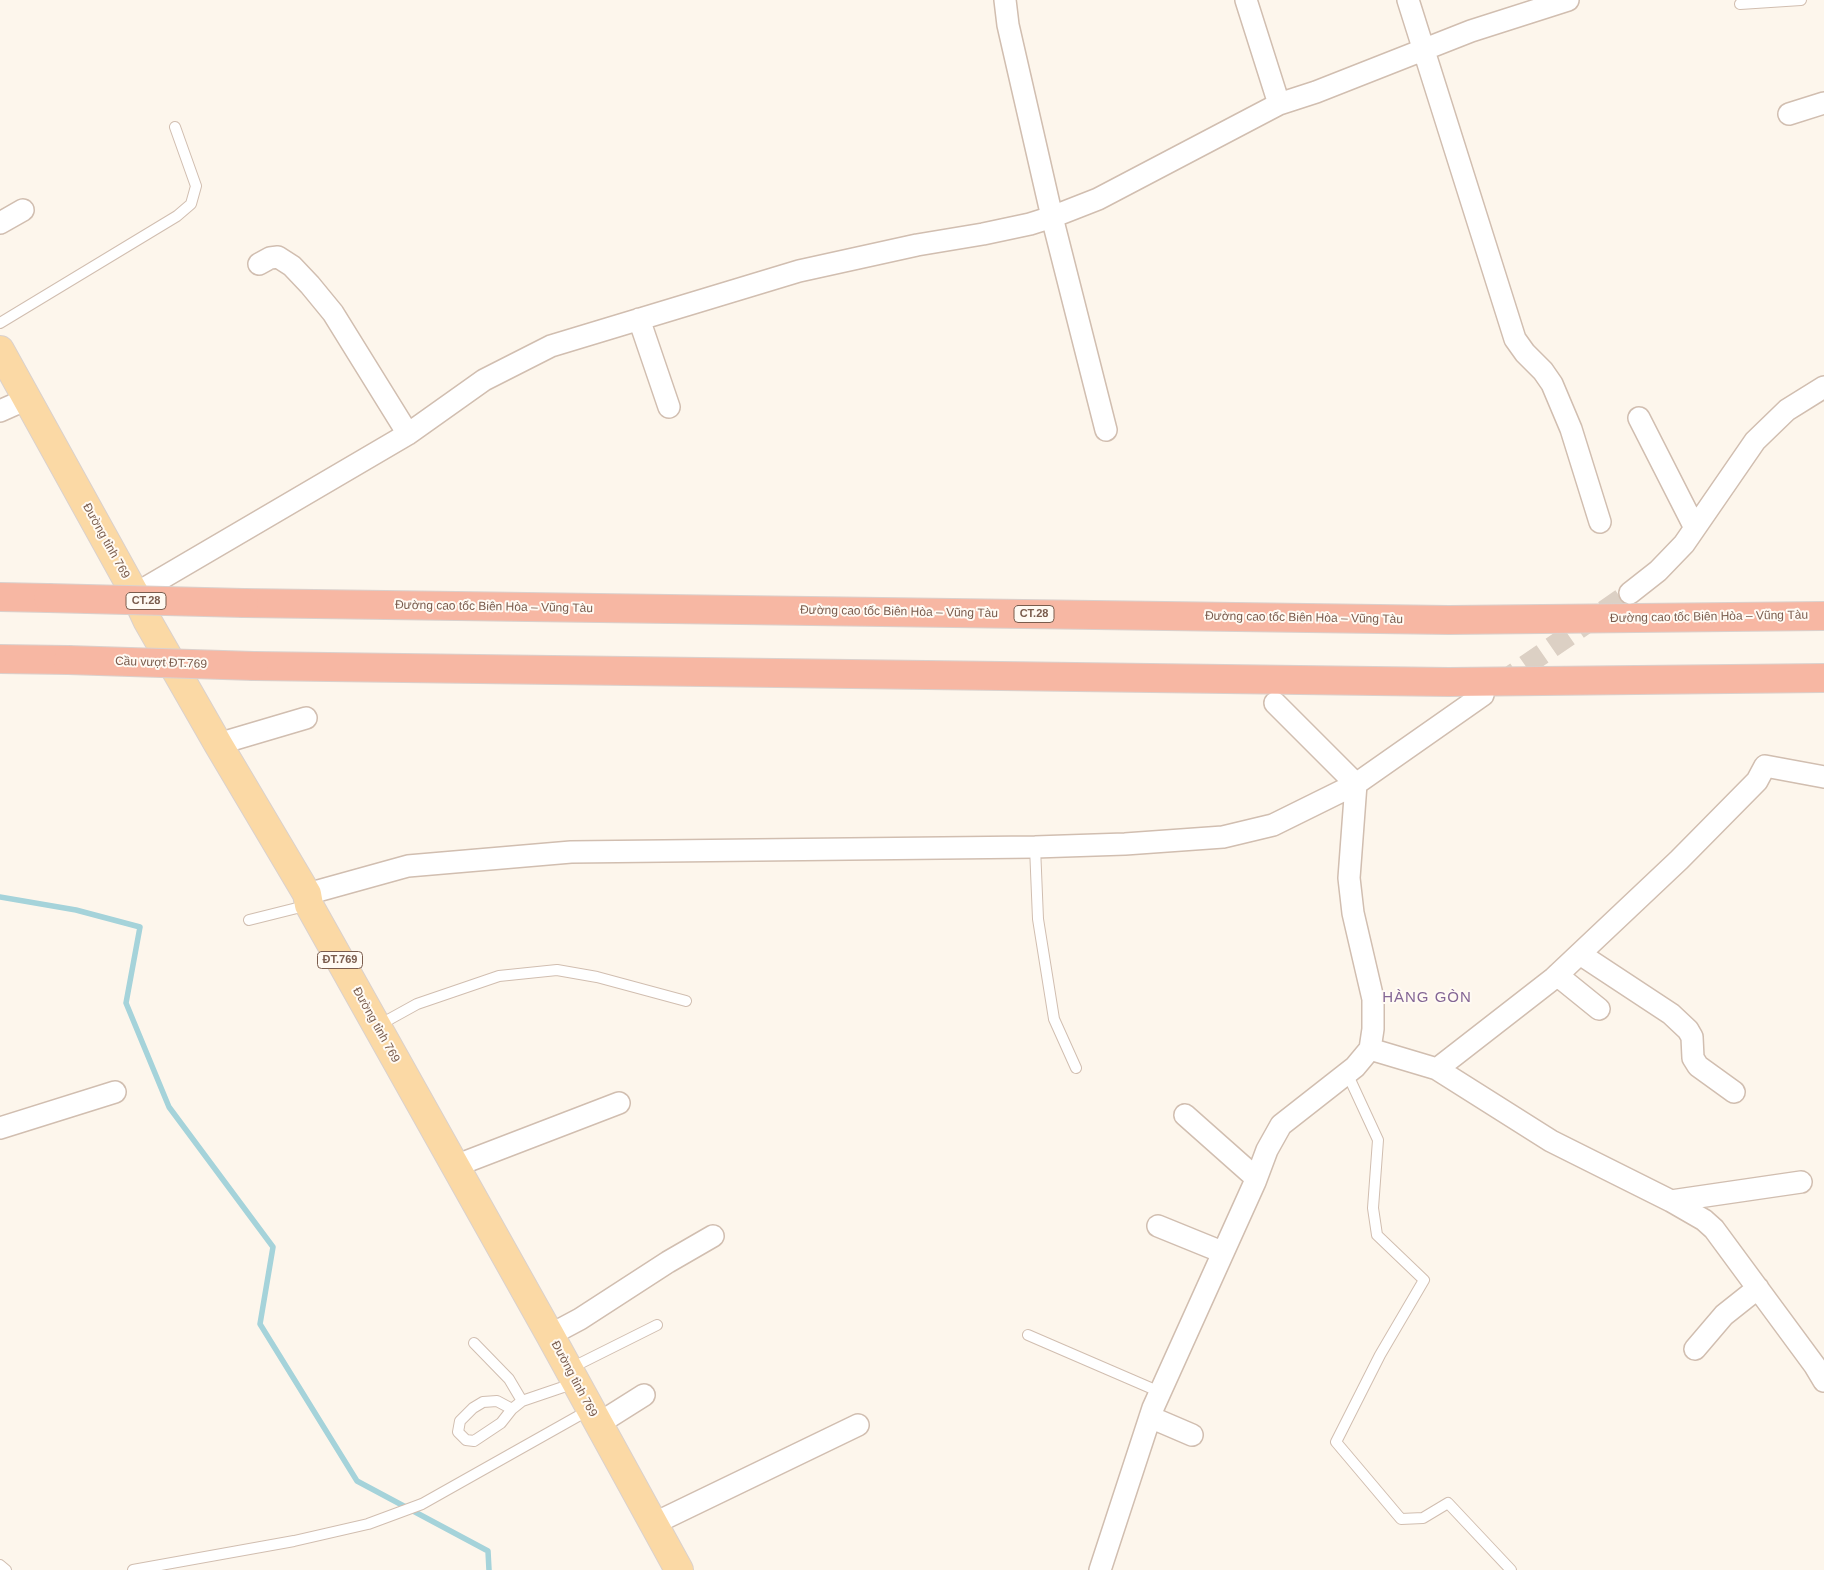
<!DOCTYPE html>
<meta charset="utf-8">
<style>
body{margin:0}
canvas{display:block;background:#fdf6ec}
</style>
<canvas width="1824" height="1570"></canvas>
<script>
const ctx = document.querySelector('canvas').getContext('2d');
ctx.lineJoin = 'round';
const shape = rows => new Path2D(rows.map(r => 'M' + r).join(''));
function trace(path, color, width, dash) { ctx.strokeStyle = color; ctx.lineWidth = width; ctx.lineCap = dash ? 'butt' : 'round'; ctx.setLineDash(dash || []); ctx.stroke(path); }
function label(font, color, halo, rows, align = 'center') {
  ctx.font = font + ' Arial,sans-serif'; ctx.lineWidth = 4; ctx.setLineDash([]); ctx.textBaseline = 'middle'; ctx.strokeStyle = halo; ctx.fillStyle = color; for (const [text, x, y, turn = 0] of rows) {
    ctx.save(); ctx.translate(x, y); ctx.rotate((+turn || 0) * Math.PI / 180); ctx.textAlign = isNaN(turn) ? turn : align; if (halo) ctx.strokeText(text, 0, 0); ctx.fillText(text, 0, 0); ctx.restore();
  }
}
const stream = shape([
 [0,897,76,910,140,927,126,1003,169,1107,273,1247,260,1324,357,1481,488,1551,489,1570]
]);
const minorTunnel = shape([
 [1499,684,1630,593]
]);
const service = shape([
 [1740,4,1801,0],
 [0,323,177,216,191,204,196,186,175,127],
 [1035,847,1038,919,1054,1019,1076,1068],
 [249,920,309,905],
 [379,1025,417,1004,499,976,557,970,597,977,686,1001],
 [1347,1073,1378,1140,1373,1208,1377,1235,1424,1280,1380,1355,1336,1442,1401,1519,1423,1518,1448,1503,1511,1570],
 [1028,1335,1160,1392],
 [474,1343,509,1379,522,1401],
 [569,1369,657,1325],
 [512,1409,497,1401,483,1402,473,1408,460,1421,458,1432,466,1440,474,1441,501,1423,512,1409,522,1401,575,1383],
 [0,1565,6,1570],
 [133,1570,294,1541,368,1524,422,1504,589,1410]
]);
const minor = shape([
 [1005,0,1008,25,1052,217,1106,430],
 [1246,0,1279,104],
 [1408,0,1515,339,1525,353,1543,371,1552,384,1571,429,1600,522],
 [1789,114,1824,103],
 [0,223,23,210],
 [259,264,270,258,278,257,292,266,310,285,333,313,408,434],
 [639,319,669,407],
 [0,411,27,399],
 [1639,418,1695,528],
 [1630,593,1658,571,1684,544,1755,441,1787,410,1824,387],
 [135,594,408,434,484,380,551,346,799,271,917,245,983,234,1030,224,1052,217,1098,199,1279,104,1316,92,1471,31,1568,0],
 [218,744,306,718],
 [307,894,408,866,571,852,1035,847,1125,844,1223,837,1273,825,1356,784,1483,695],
 [1580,954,1671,1014,1688,1030,1692,1037,1693,1058,1698,1066,1734,1092],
 [1557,975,1599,1009],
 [1370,1049,1437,1069,1551,1141,1671,1201,1704,1220,1714,1229,1815,1366,1824,1381],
 [1437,1069,1554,978,1679,860,1757,781,1765,766,1824,777],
 [1185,1115,1256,1178],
 [0,1128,115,1092],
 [455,1166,619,1103],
 [1671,1201,1801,1182],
 [1158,1226,1222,1252],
 [550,1335,580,1319,668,1262,713,1236],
 [1695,1349,1724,1315,1758,1288],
 [1150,1417,1192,1435],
 [598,1424,644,1395],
 [653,1524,858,1425],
 [1100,1570,1153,1408,1255,1182,1267,1150,1281,1125,1355,1067,1370,1049,1373,1029,1373,999,1353,913,1349,878,1356,784,1275,703]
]);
const primary = shape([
 [0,350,135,594,147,620,218,744,307,894,309,905,550,1335,679,1570]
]);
const motorway = shape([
 [0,597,48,598],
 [244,603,1449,620,1824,616],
 [0,659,68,660],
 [254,666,1449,682,1824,678]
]);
const motorwayBridge = shape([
 [48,598,244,603],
 [68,660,254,666]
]);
const shields = [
 [146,601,40],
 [1034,614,40],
 [340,960,45]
];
const shieldNames = [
 ["CT.28",146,601],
 ["CT.28",1034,614],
 ["ĐT.769",340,960]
];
const streetNames = [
 ["Đường tỉnh 769",106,541,61],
 ["Đường cao tốc Biên Hòa – Vũng Tàu",494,607,1],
 ["Đường cao tốc Biên Hòa – Vũng Tàu",899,612,1],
 ["Đường cao tốc Biên Hòa – Vũng Tàu",1709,617,-1],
 ["Đường cao tốc Biên Hòa – Vũng Tàu",1304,618,1],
 ["Cầu vượt ĐT.769",161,663,2],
 ["Đường tỉnh 769",376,1025,61],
 ["Đường tỉnh 769",574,1379,62]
];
const quarterNames = [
 ["HÀNG GÒN",1427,998]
];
trace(stream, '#a5d3da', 5.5);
trace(minorTunnel, '#dcd0c4', 21, [21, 11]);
trace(service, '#d1beb0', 12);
trace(minor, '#d1beb0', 24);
trace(primary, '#dad1cd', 30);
trace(motorway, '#dad1cd', 30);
trace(service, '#fff', 10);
trace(minor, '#fff', 21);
trace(primary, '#fbd9a5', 28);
trace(motorway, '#f7b7a3', 28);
trace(motorwayBridge, '#dad1cd', 30, []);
trace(motorwayBridge, '#f7b7a3', 28);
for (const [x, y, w] of shields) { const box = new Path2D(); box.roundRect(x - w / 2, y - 8.5, w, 17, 4); ctx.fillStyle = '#fffaf3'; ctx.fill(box); trace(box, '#7a5c4d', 1); }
label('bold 11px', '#7a5c4d', null, shieldNames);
label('12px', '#7a5c4d', '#fffaf3', streetNames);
ctx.letterSpacing = '1px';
label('15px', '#846695', '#fffaf3', quarterNames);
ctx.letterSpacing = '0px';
</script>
